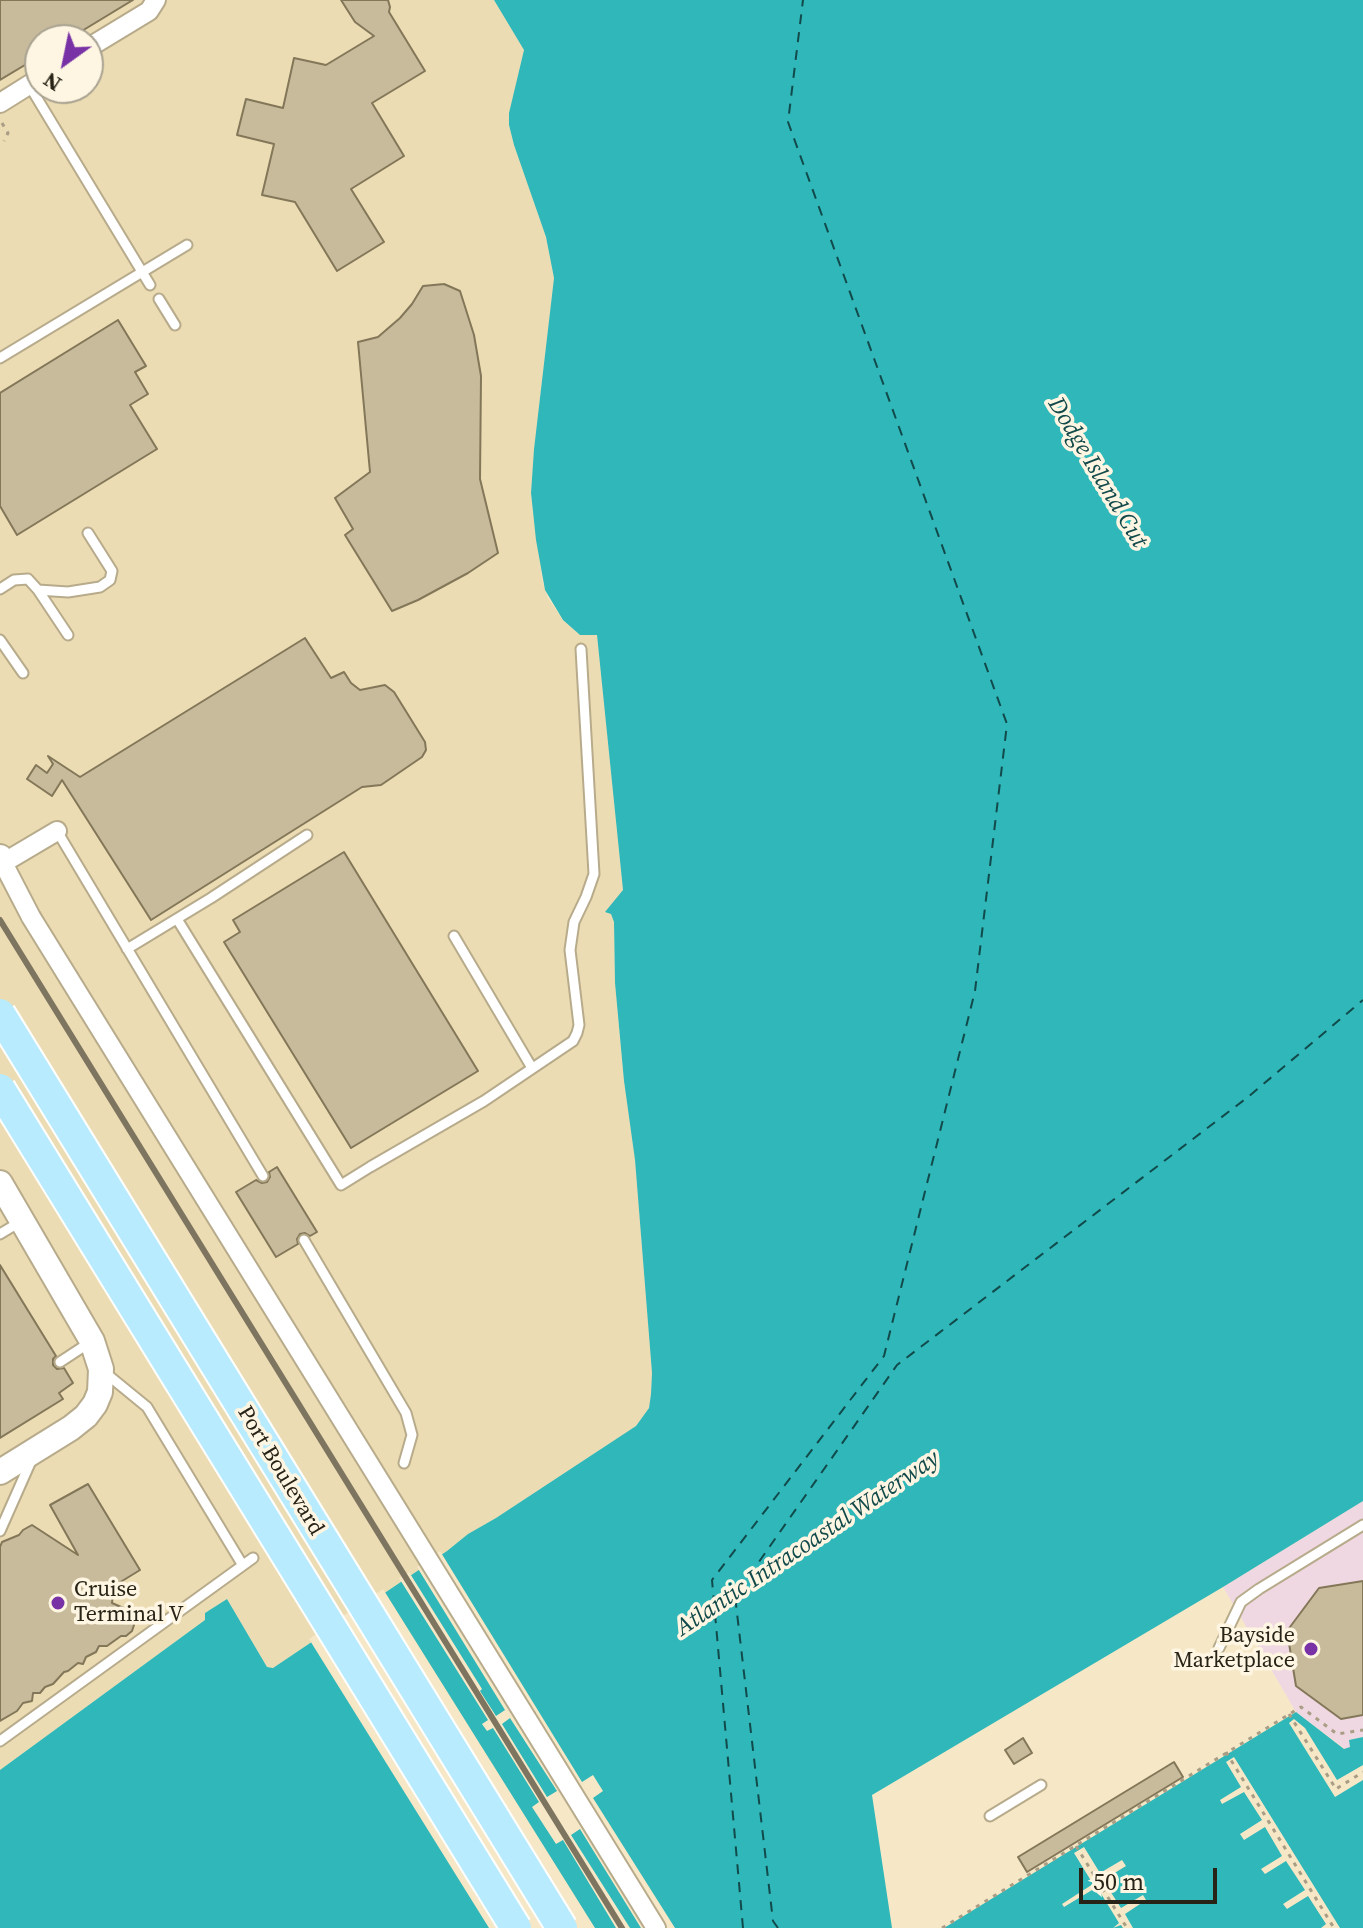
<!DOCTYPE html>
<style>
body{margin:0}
#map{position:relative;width:1363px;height:1928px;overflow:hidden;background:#f6e8c7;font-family:"Source Serif 4",serif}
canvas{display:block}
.north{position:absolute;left:24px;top:24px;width:80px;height:80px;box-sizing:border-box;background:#fef6e2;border:2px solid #a8a291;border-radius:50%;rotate:213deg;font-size:22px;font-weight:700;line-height:32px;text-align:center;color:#282317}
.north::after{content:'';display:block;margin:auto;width:28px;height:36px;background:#7832a6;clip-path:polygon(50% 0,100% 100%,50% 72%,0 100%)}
.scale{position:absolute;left:1079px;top:1868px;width:138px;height:36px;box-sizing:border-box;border:4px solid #282317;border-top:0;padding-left:10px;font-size:24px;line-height:28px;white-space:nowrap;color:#282317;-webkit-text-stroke:6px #fef6e2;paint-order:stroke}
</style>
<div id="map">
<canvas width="1363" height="1928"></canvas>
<div class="north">N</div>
<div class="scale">50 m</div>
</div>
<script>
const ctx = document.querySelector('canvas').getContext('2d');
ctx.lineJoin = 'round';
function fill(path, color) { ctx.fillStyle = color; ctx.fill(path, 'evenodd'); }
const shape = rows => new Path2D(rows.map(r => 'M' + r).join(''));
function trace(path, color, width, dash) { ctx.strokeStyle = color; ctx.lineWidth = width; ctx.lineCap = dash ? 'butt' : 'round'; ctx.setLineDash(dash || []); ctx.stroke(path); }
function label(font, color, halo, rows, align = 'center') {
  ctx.font = font + ' "Source Serif 4",serif'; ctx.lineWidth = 7; ctx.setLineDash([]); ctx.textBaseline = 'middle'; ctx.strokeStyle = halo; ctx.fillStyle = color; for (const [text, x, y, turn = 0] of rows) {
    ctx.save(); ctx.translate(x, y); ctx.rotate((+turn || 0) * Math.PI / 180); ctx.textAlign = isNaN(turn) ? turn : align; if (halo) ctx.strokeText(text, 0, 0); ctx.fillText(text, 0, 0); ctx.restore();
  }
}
const commercial = shape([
 [1363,1501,1363,1737,1349,1740,1351,1748,1345,1749,1296,1712,1223,1587]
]);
const built = shape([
 [0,0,494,0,524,50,509,113,509,125,514,145,546,237,554,278,534,449,531,494,533,515,543,583,548,598,563,620,580,635,597,635,623,891,611,914,614,922,615,983,624,1081,635,1160,652,1373,651,1394,649,1408,636,1426,496,1518,468,1534,447,1551,273,1668,267,1667,227,1599,205,1613,205,1620,0,1770],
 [40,40,88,40,88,88,40,88]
]);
const water = shape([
 [494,0,1363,0,1363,1501,1223,1587,872,1795,892,1928,0,1928,0,1770,205,1620,205,1613,227,1599,267,1667,273,1668,447,1551,468,1534,496,1518,636,1426,649,1408,651,1394,652,1373,635,1160,624,1081,615,983,614,922,611,914,605,912,623,890,597,635,580,635,563,620,545,590,536,540,531,493,534,449,554,278,546,237,514,145,509,125,509,113,524,50],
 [1296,1712,1344,1749,1350,1747,1349,1740,1363,1737,1363,1928,944,1928]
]);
const pier = shape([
 [440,1551,582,1782,593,1775,603,1791,593,1798,675,1928,641,1928,580,1829,571,1835,630,1928,616,1928,563,1840,556,1844,532,1807,539,1802,493,1728,487,1731,482,1724,488,1720,399,1578,409,1572,482,1689,480,1691,496,1716,505,1710,417,1567],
 [510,1718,557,1791,547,1797,502,1724],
 [383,1589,595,1928,489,1928,309,1639],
 [1294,1719,1305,1728,1337,1780,1363,1765,1363,1780,1335,1797,1289,1723],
 [1234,1757,1340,1928,1321,1928,1326,1924,1308,1896,1287,1909,1283,1904,1305,1890,1286,1861,1265,1874,1261,1869,1282,1856,1265,1827,1244,1840,1240,1834,1262,1820,1244,1792,1222,1804,1220,1800,1241,1787,1226,1762],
 [1084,1847,1100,1873,1122,1860,1126,1866,1103,1880,1121,1908,1143,1895,1146,1900,1125,1914,1133,1928,1123,1928,1121,1925,1113,1928,1119,1923,1097,1887,1064,1907,1062,1904,1093,1884,1074,1853]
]);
const ferry = shape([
 [743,1928,712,1580,884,1356,975,991,1007,724,788,122,803,0],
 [778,1928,773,1921,735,1596,897,1365,1248,1097,1363,1000]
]);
const building = shape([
 [0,0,133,0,67,40,40,40,40,56,0,80,0,0],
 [341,0,388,0,390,7,389,12,425,71,372,103,404,156,351,189,384,242,337,271,295,202,262,195,274,144,237,135,246,99,283,108,294,58,326,65,374,36,355,22,341,0],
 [444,284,460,291,474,335,481,376,480,479,498,553,468,573,418,600,392,611,345,535,353,529,335,498,370,472,358,342,378,337,400,318,412,304,423,286,444,284],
 [118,320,146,366,135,372,148,394,130,405,157,449,17,535,0,506,0,393,118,320],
 [305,638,331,678,344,672,351,683,360,690,385,685,394,692,425,742,426,750,422,757,381,785,362,787,151,920,62,780,52,796,27,779,36,765,47,773,53,764,48,756,80,777,305,638],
 [344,852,478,1071,351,1148,224,942,240,932,233,920,344,852],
 [277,1167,317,1232,310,1236,305,1233,300,1234,297,1239,298,1244,276,1257,236,1192,256,1180,262,1183,267,1182,270,1177,269,1172,277,1167],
 [0,1265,56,1356,53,1359,53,1365,57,1369,64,1368,73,1383,59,1393,63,1399,0,1438,0,1265],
 [88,1484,140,1570,114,1586,112,1603,128,1610,134,1625,132,1631,126,1636,121,1636,107,1646,99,1646,96,1652,86,1657,83,1664,78,1663,68,1671,64,1672,53,1684,45,1687,40,1693,33,1693,32,1701,23,1703,17,1711,0,1721,0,1547,2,1542,19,1535,23,1530,32,1525,78,1555,50,1505,88,1484],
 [1363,1581,1363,1715,1341,1719,1296,1686,1287,1631,1319,1588,1363,1581],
 [1023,1738,1032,1753,1014,1764,1005,1750,1023,1738],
 [1174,1762,1183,1777,1027,1872,1018,1857,1174,1762]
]);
const path = shape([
 [2,123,8,133,4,141],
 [1289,1714,1336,1789,1363,1772],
 [1226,1752,1334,1928],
 [1076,1846,1127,1928],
 [942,1928,1301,1707,1337,1734,1363,1730]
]);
const service = shape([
 [29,85,150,285],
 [159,299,175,325],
 [0,358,187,245],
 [0,589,14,580,28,579,38,590,68,635],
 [38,590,68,592,100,587,110,580,112,571,88,533],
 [0,640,23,673],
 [57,831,263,1176],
 [177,919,341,1185,370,1167,484,1101,573,1041,577,1033,579,1025,570,950,574,922,586,897,594,874,581,649],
 [454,936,532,1068],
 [127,949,211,898,307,835],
 [0,1234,20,1222],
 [304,1240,406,1413,412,1435,404,1463],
 [60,1362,92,1341],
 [103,1371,147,1407,242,1564],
 [0,1531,31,1461],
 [1219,1648,1241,1602,1259,1589,1363,1525],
 [0,1741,253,1558],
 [990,1816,1041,1785]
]);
const minor = shape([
 [88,48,149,11,156,0],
 [0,103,40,78],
 [31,917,3,863,57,831],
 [527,1719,656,1928]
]);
const tertiary = shape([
 [0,857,3,863,0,865],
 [0,1183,92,1341,101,1369,100,1392,95,1404,86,1416,71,1428,0,1472]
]);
const rail = shape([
 [0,920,622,1928]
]);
const minorBridge = shape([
 [31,917,527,1719]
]);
const primaryBridge = shape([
 [0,1014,562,1928],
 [0,1089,516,1928]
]);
const markers = [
 [58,1603,8,"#7832a6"],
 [1311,1649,8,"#7832a6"]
];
const streetNames = [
 ["Port Boulevard",280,1471,59]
];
const poiNames = [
 ["Cruise",74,1590],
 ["Terminal V",74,1615],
 ["Bayside",1295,1636,"right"],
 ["Marketplace",1295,1661,"right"]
];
const waterNames = [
 ["Dodge Island Cut",1097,473,59],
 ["Atlantic Intracoastal Waterway",808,1544,-34]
];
fill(commercial, '#f0d8e2');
fill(built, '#ecdcb3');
fill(water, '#2fb7b9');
fill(pier, '#f6e8c7');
trace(ferry, '#124a4b', 2, [10, 8]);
fill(building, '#c8bb9b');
trace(building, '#837759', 2);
trace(service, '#b7ab8b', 13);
trace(minor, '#b7ab8b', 22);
trace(tertiary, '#b7ab8b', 28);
trace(path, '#a99e85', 3, [4, 6]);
trace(service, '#fff', 9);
trace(minor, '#fff', 18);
trace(tertiary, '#fff', 24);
trace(rail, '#7e7560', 6);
trace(minorBridge, '#b7ab8b', 22, []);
trace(primaryBridge, '#fff', 34, []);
trace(minorBridge, '#fff', 18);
trace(primaryBridge, '#b7ebfd', 30);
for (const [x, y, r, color] of markers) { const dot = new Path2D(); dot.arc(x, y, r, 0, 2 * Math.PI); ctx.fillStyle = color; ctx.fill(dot); trace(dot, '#fef6e2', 3); }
label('22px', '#282317', '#fef6e2', streetNames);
label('22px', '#282317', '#fef6e2', poiNames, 'left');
label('italic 24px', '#124a4b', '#fef6e2', waterNames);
</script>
